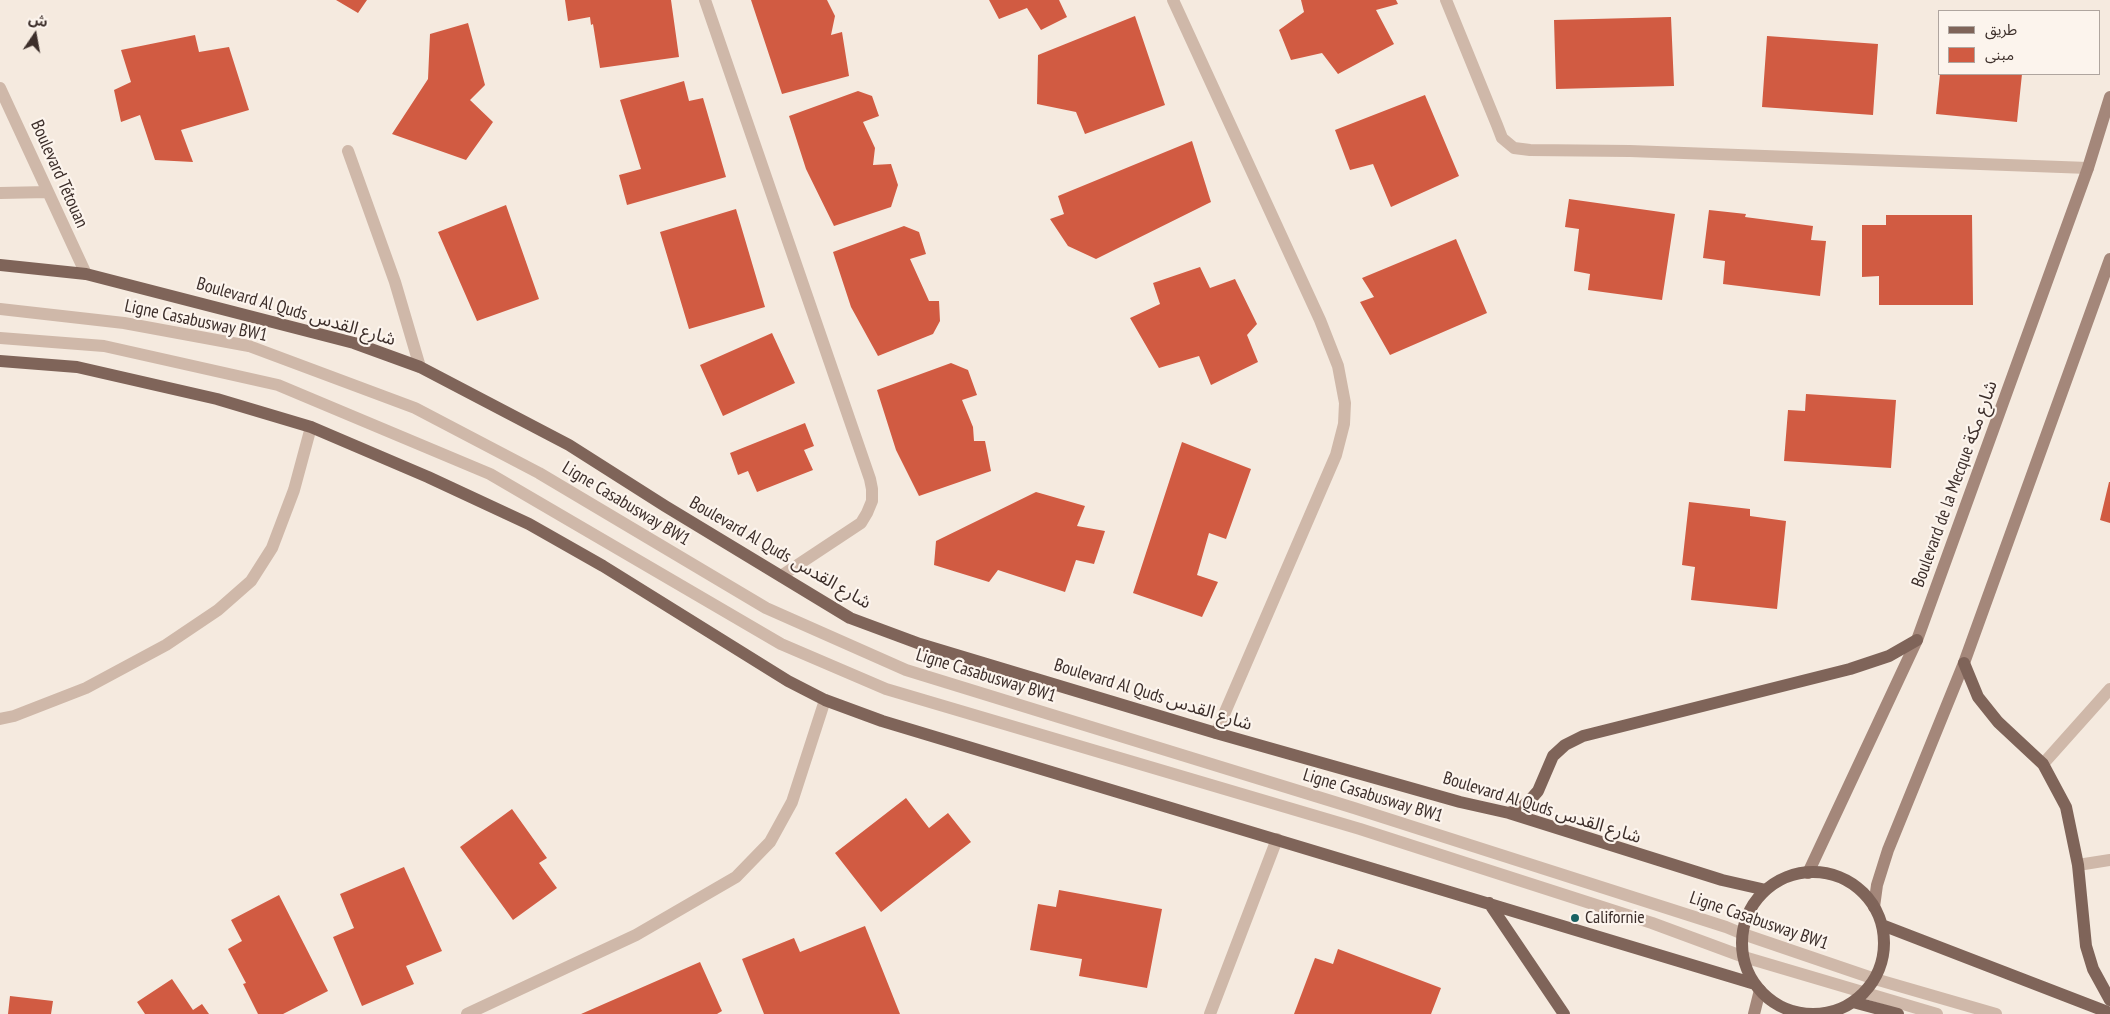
<!DOCTYPE html>
<meta charset="utf-8">
<style>
body{margin:0}
#map{position:relative;width:2110px;height:1014px;overflow:hidden;background:#f5eadf;font-family:"PT Sans Narrow","Noto Sans Arabic",sans-serif}
canvas{display:block}
.legend{position:absolute;left:1938px;top:10px;width:162px;height:65px;box-sizing:border-box;background:#fcf4ed;border:1px solid #afa59f;margin:0;padding:6px 9px;list-style:none;font-size:15px;color:#3c2e2a}
.legend li{display:flex;align-items:center;gap:10px;height:25px}
.legend b{width:25px;border:1px solid #afa59f}
.north{position:absolute;left:10px;top:10px;width:50px;height:50px;-webkit-text-stroke:4px #fcf4ed;paint-order:stroke;rotate:12deg;font-size:14px;font-weight:700;line-height:20px;text-align:center;color:#3c2e2a}
.north::after{content:'';display:block;margin:auto;width:18px;height:22px;background:#3c2e2a;clip-path:polygon(50% 0,100% 100%,50% 72%,0 100%)}
</style>
<div id="map">
<canvas width="2110" height="1014"></canvas>
<ul class="legend">
<li><b style="height:6px;background:#7f6459"></b>طريق</li>
<li><b style="height:14px;background:#d15b42"></b>مبنى</li>
</ul>
<div class="north">ش</div>
</div>
<script>
const ctx = document.querySelector('canvas').getContext('2d');
ctx.lineJoin = 'round';
function fill(path, color) { ctx.fillStyle = color; ctx.fill(path, 'evenodd'); }
const shape = rows => new Path2D(rows.map(r => 'M' + r).join(''));
function trace(path, color, width, dash) { ctx.strokeStyle = color; ctx.lineWidth = width; ctx.lineCap = dash ? 'butt' : 'round'; ctx.setLineDash(dash || []); ctx.stroke(path); }
function label(font, color, halo, rows, align = 'center') {
  ctx.font = font + ' "PT Sans Narrow","Noto Sans Arabic",sans-serif'; ctx.lineWidth = 4.5; ctx.setLineDash([]); ctx.textBaseline = 'middle'; ctx.strokeStyle = halo; ctx.fillStyle = color; for (const [text, x, y, turn = 0] of rows) {
    ctx.save(); ctx.translate(x, y); ctx.rotate((+turn || 0) * Math.PI / 180); ctx.textAlign = isNaN(turn) ? turn : align; if (halo) ctx.strokeText(text, 0, 0); ctx.fillText(text, 0, 0); ctx.restore();
  }
}
const building = shape([
 [336,0,367,0,358,13],
 [565,0,671,0,679,57,600,68,593,24,591,25,590,17,568,21],
 [751,0,827,0,835,16,831,35,842,32,849,76,782,94],
 [989,0,1059,0,1067,17,1041,30,1027,8,999,19],
 [1301,0,1396,0,1398,4,1376,10,1394,44,1338,74,1322,53,1291,60,1279,30,1304,12],
 [1135,16,1165,105,1085,134,1076,112,1037,104,1038,55],
 [1671,17,1674,86,1556,89,1554,20],
 [468,23,485,85,470,100,493,122,466,160,392,134,428,79,430,34],
 [195,35,199,52,229,47,249,110,181,130,193,162,155,160,140,115,121,122,114,90,131,82,121,50],
 [1767,36,1878,44,1873,115,1762,107],
 [1940,74,2022,74,2017,122,1936,114],
 [684,81,689,101,703,98,726,177,627,205,619,175,641,169,620,100],
 [858,91,872,96,879,116,863,122,875,148,873,165,891,164,898,185,891,207,834,226,806,169,789,116],
 [1425,95,1459,176,1391,207,1373,164,1350,170,1335,130],
 [1192,141,1211,202,1096,259,1068,246,1050,219,1064,214,1058,196],
 [1569,199,1675,214,1662,300,1588,290,1590,274,1574,271,1579,229,1565,227],
 [506,205,539,299,477,321,438,232],
 [736,209,765,307,689,329,660,232],
 [1709,210,1746,214,1745,217,1813,226,1811,240,1826,241,1820,296,1723,284,1725,261,1703,258],
 [1886,215,1972,215,1973,305,1879,305,1879,276,1862,277,1862,225,1886,225],
 [904,226,919,232,926,254,910,259,929,301,939,301,940,321,933,334,878,356,851,307,833,252],
 [1456,239,1487,313,1390,355,1360,302,1374,297,1362,278],
 [1200,267,1210,288,1235,279,1257,324,1247,335,1258,362,1211,385,1199,356,1159,368,1130,318,1160,304,1153,283],
 [772,333,795,383,723,416,700,365],
 [951,363,968,370,977,395,962,400,973,427,974,441,985,441,991,471,919,496,896,450,877,390],
 [1806,394,1896,400,1891,468,1784,461,1788,410,1805,411],
 [805,423,814,446,804,450,813,470,757,492,748,471,738,475,730,453],
 [1182,442,1251,469,1226,539,1209,533,1197,575,1218,582,1202,617,1133,593],
 [2109,482,2110,482,2110,523,2100,520],
 [1036,492,1085,506,1077,526,1105,531,1094,564,1076,560,1065,592,998,570,989,582,934,565,936,541],
 [1689,502,1750,509,1750,516,1786,521,1777,609,1691,600,1695,567,1682,565],
 [906,798,929,828,948,813,971,842,881,912,835,853],
 [512,809,547,858,539,863,557,888,513,920,460,847],
 [404,867,442,951,406,966,414,984,362,1006,333,937,354,928,340,894],
 [1059,890,1162,909,1147,988,1079,976,1082,959,1030,950,1038,904,1056,907],
 [279,895,328,991,283,1014,258,1014,243,984,246,983,228,949,242,941,231,920],
 [865,926,900,1014,764,1014,742,959,794,938,800,952],
 [1338,949,1441,988,1431,1014,1294,1014,1315,958,1333,964],
 [700,962,722,1011,717,1014,581,1014],
 [172,979,193,1010,202,1004,209,1014,145,1014,137,1002],
 [10,996,53,1001,51,1014,8,1014]
]);
const service = shape([
 [0,309,124,323,249,346,415,408,539,473,766,608,906,670,1354,808,1726,927,1743,934,1875,979,1996,1014],
 [0,338,104,346,278,385,490,474,781,644,886,689,1360,829,1652,923,1744,957,1937,1014]
]);
const minor = shape([
 [705,0,870,479,872,489,872,501,867,513,861,523,781,576],
 [1173,0,1320,320,1338,366,1345,403,1344,424,1336,455,1216,733],
 [1446,0,1497,125,1502,138,1514,148,1530,150,1630,151,2088,168],
 [0,88,86,274],
 [348,151,395,282,420,367],
 [0,193,48,192],
 [0,719,14,716,86,688,166,645,218,610,251,581,272,548,294,490,311,427],
 [2043,764,2110,689],
 [2078,865,2110,860],
 [467,1014,636,935,736,877,770,842,792,802,825,700],
 [1210,1014,1277,839]
]);
const secondary = shape([
 [1808,873,1917,640,2088,168,2110,97],
 [1874,907,1877,885,1888,850,1964,663,2110,259],
 [1754,1014,1760,990],
 [1835,1014,1837,1011]
]);
const primary = shape([
 [0,265,86,274,354,343,420,367,569,445,665,506,850,618,920,644,1216,733,1460,802,1509,813,1722,880,1766,890],
 [0,361,77,367,217,399,311,427,428,477,529,524,603,566,788,681,825,700,882,721,1755,984],
 [1964,663,1978,697,1998,722,2043,764,2066,807,2078,865,2086,946,2093,969,2110,1000],
 [1509,813,1521,808,1531,799,1538,791,1553,756,1565,745,1583,736,1850,669,1889,656,1917,640],
 '1742 943a71 71 0 1 1 142 0a71 71 0 1 1-142 0Z',
 [1489,903,1564,1014],
 [1882,925,2110,1013],
 [1853,1002,1898,1014]
]);
const markers = [
 [1575,918,5,"#1a6263"]
];
const streetNames = [
 ["Boulevard Tétouan",59,174,66],
 ["Boulevard Al Quds شارع القدس",296,312,16],
 ["Ligne Casabusway BW1",196,321,12],
 ["Boulevard de la Mecque شارع مكة",1955,484,-70],
 ["Ligne Casabusway BW1",626,504,31],
 ["Boulevard Al Quds شارع القدس",780,553,30],
 ["Ligne Casabusway BW1",986,676,17],
 ["Boulevard Al Quds شارع القدس",1153,695,17],
 ["Ligne Casabusway BW1",1373,796,17],
 ["Boulevard Al Quds شارع القدس",1542,808,17],
 ["Ligne Casabusway BW1",1759,921,19]
];
const poiNames = [
 ["Californie",1585,918]
];
fill(building, '#d15b42');
trace(service, '#cfb8a9', 12);
trace(minor, '#cfb8a9', 12);
trace(secondary, '#a4877a', 12);
trace(primary, '#7f6459', 12);
for (const [x, y, r, color] of markers) { const dot = new Path2D(); dot.arc(x, y, r, 0, 2 * Math.PI); ctx.fillStyle = color; ctx.fill(dot); trace(dot, '#fcf4ed', 2); }
label('18px', '#3c2e2a', '#fcf4ed', streetNames);
label('18px', '#3c2e2a', '#fcf4ed', poiNames, 'left');
</script>
